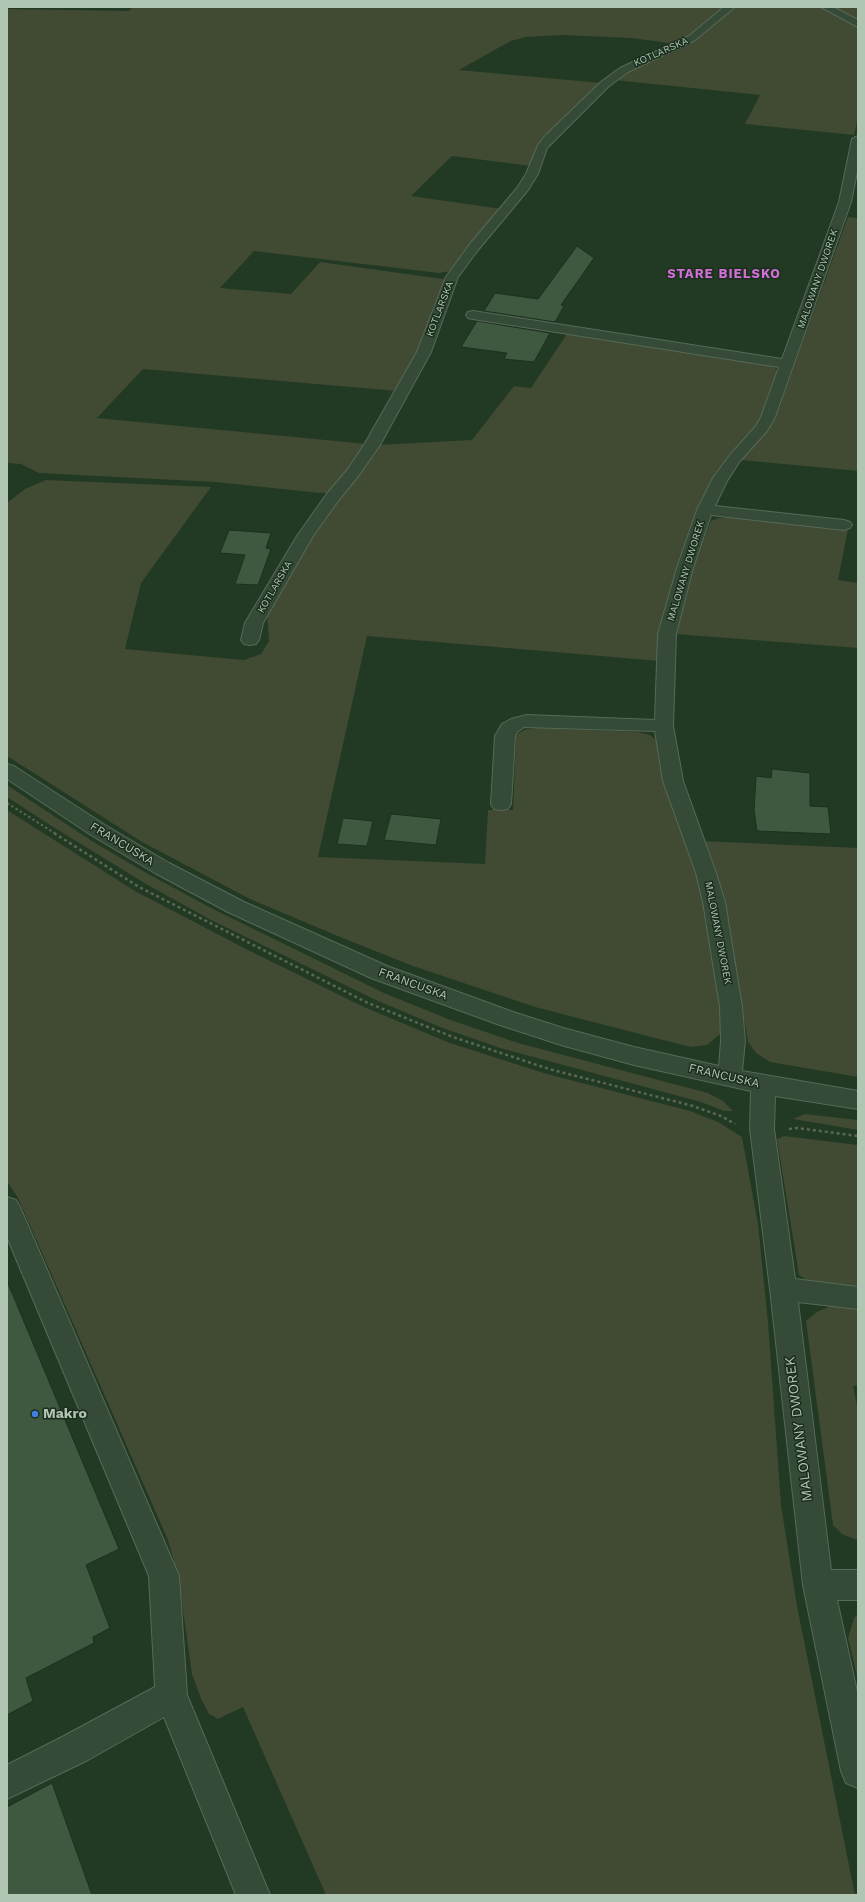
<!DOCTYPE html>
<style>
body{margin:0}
#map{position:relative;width:865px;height:1902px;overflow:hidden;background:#223924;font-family:"Work Sans",sans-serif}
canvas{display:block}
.frame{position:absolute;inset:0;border:8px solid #b0c6b3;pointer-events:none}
</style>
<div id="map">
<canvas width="865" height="1902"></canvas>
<div class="frame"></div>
</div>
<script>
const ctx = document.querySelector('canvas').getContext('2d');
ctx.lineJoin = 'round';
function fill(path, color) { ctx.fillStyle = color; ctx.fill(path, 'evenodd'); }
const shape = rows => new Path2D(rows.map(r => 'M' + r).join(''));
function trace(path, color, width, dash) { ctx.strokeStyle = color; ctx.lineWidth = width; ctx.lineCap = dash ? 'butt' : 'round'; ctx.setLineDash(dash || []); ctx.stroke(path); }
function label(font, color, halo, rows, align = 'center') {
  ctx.font = font + ' "Work Sans",sans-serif'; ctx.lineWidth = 3; ctx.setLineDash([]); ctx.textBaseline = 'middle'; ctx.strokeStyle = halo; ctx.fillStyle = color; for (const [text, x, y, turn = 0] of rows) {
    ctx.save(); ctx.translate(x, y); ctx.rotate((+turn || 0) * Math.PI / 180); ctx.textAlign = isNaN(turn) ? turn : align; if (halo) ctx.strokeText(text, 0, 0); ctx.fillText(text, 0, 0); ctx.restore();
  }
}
const green = shape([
 [133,7,727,7,715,18,676,45,662,42,631,38,560,35,526,37,511,41,498,48,459,70,602,83,531,166,452,156,411,196,502,209,451,271,439,273,254,251,220,288,291,294,320,262,443,279,445,281,420,351,397,391,143,369,97,418,367,444,334,489,327,493,320,493,215,482,39,473,21,464,7,463,7,9,129,11],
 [734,7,822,7,858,27,858,117,854,135,745,124,760,95,614,80,645,60,682,47,696,39],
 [832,7,858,7,858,21],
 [848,217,858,218,858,471,741,460,768,430,775,418],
 [569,331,756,361,774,367,779,372,763,413,756,425,730,454,714,478,699,508,677,567,668,600,659,661,367,636,318,857,485,864,488,810,513,810,516,735,524,730,536,728,637,732,650,735,657,741,706,901,723,1025,720,1034,707,1045,691,1047,659,1039,535,1007,413,966,340,937,250,899,142,842,7,756,7,503,25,489,46,480,211,487,141,583,125,649,244,660,261,654,269,641,267,611,305,539,377,445,472,440,514,386,531,388],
 [729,517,848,529,838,580,858,583,858,648,675,634,692,569,711,521,719,518],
 [7,785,92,841,141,870,211,908,384,993,448,1019,518,1043,708,1093,723,1101,733,1111,724,1111,701,1102,500,1048,440,1027,378,1001,211,920,146,884,50,825,7,797],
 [7,810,135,891,246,949,364,1007,450,1043,547,1074,690,1111,718,1122,742,1137,758,1224,768,1322,781,1505,797,1606,855,1895,326,1895,243,1707,218,1719,209,1714,202,1701,192,1674,178,1575,168,1540,18,1198,7,1181],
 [702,841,858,848,858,1077,770,1062,756,1053,748,1042,741,1000,713,874],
 [805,1114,858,1120,858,1130,793,1119],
 [784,1136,858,1145,858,1289,808,1281,799,1275,777,1139],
 [833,1305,858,1305,858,1385,853,1386,858,1411,858,1539,854,1539,842,1534,833,1525,806,1321,817,1312],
 [858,1614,858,1680,848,1638,854,1618]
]);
const building = shape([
 [577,246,594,258,561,305,564,306,555,322,484,311,495,293,538,299,577,246],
 [477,321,550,333,534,362,504,359,507,353,461,347,477,321],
 [229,530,271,533,266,548,271,549,258,585,235,584,245,555,220,553,229,530],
 [772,769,810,773,810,806,828,807,831,834,757,831,754,810,756,776,771,778,772,769],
 [391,814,441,819,436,845,384,840,391,814],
 [343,818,373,821,367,846,337,844,343,818],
 [7,1281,119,1549,86,1565,110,1628,93,1637,94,1643,26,1678,33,1701,7,1715,7,1281],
 [52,1783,92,1895,7,1895,7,1807,52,1783]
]);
const pathFar1 = shape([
 [7,803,56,834]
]);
const path = shape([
 [54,833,139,887,368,1003,453,1037,549,1069,693,1106,721,1116,735,1124],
 [789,1129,797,1128,858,1136]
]);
const minor = shape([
 [724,7,735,7,695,40,628,72,609,86,547,148,538,174,528,190,478,250,458,277,431,352,380,445,359,475,338,501,313,536,263,623,259,640,256,644,250,645,244,644,241,640,245,623,297,536,326,495,348,469,364,445,417,352,446,277,470,244,517,188,526,174,538,145,546,135,601,82,620,68,689,36,724,7],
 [821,7,833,7,858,20,858,27,821,7],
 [858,136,858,167,851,202,775,417,767,431,740,461,727,481,715,506,844,520,850,522,852,525,850,528,844,530,711,515,693,568,676,634,673,726,683,781,716,873,725,902,742,1007,745,1041,742,1071,858,1091,858,1109,775,1096,774,1129,795,1279,858,1287,858,1309,798,1302,831,1570,858,1570,858,1600,837,1600,858,1696,858,1788,846,1783,841,1771,803,1585,770,1289,750,1129,751,1091,634,1065,561,1045,497,1024,371,978,228,912,155,873,91,835,7,779,7,764,14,766,105,825,169,863,244,902,387,966,513,1012,563,1028,634,1047,719,1066,721,1041,720,1007,703,902,696,873,663,781,655,731,524,727,517,732,515,736,511,804,508,809,501,810,494,809,491,804,495,736,502,724,511,719,527,715,655,720,658,634,677,568,697,510,713,478,730,455,756,426,761,417,779,367,473,319,468,318,466,315,468,312,473,311,782,359,839,202,852,139,858,136],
 [7,1197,16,1200,20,1207,179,1576,187,1695,270,1895,236,1895,164,1717,88,1760,7,1799,7,1765,64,1736,155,1687,149,1576,7,1237,7,1197]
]);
const markers = [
 [35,1414,4,"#3f7fe0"]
];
const farStreetnames = [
 ["KOTLARSKA",661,52,-24],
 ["MALOWANY DWOREK",818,279,-71],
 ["KOTLARSKA",440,309,-69],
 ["MALOWANY DWOREK",686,571,-73],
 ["KOTLARSKA",275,587,-60],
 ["MALOWANY DWOREK",718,933,79]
];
const streetNames = [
 ["FRANCUSKA",122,844,31],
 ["FRANCUSKA",413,984,20],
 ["FRANCUSKA",724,1076,13]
];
const farDistrictnames = [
 ["STARE BIELSKO",724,274]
];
const nearPoinames = [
 ["Makro",43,1414]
];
const nearStreetnames = [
 ["MALOWANY DWOREK",799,1429,-97]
];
fill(green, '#414a32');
fill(building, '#3e5940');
trace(building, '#1d301f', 1);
trace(minor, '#566a58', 2);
trace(pathFar1, '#596851', 2, [2.5, 2.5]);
trace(path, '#596851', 2.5, [3, 3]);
fill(minor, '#354a37');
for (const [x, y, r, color] of markers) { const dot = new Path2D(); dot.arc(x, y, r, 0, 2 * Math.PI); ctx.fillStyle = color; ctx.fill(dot); trace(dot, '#1b2e1d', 1.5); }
label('10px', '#b0c6b3', '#1b2e1d', farStreetnames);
label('12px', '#b0c6b3', '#1b2e1d', streetNames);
ctx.letterSpacing = '1px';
label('bold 13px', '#d16fd6', '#1b2e1d', farDistrictnames);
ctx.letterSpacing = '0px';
label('bold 14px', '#b0c6b3', '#1b2e1d', nearPoinames, 'left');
label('14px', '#b0c6b3', '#1b2e1d', nearStreetnames);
</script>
